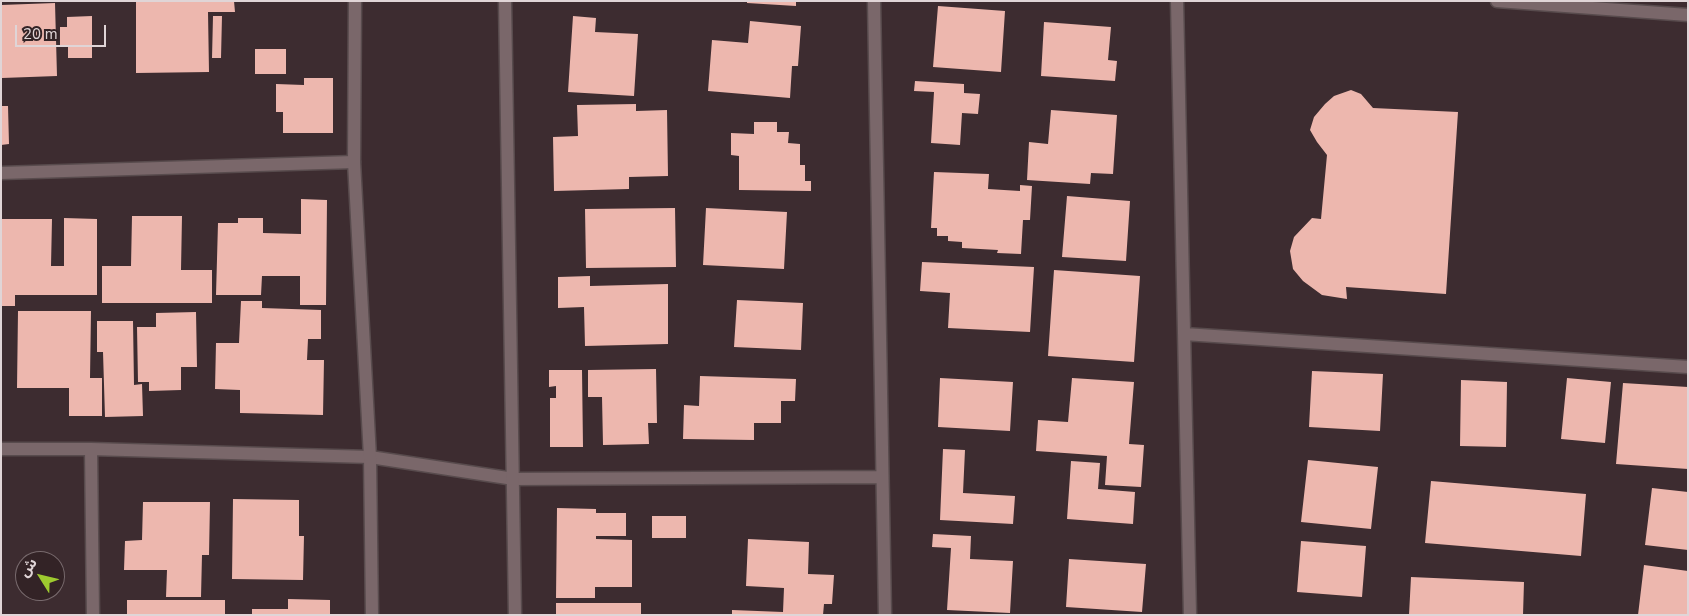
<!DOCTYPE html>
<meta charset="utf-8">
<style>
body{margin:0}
#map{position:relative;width:1689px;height:616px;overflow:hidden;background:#3d2c30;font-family:"Nunito Sans","Noto Sans Arabic",sans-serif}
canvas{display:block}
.frame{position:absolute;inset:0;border:2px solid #e0d5d7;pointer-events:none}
.north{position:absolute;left:15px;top:551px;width:50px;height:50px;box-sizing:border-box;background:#332326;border:1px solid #786a6d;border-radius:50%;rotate:306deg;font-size:14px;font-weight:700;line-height:20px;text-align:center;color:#e0d5d7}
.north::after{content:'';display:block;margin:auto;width:18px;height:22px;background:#9eca2f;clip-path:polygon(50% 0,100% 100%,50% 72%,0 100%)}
.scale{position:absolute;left:15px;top:25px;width:91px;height:22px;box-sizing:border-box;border:2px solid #e0d5d7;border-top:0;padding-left:6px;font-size:15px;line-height:18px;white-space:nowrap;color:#e0d5d7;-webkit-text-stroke:4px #332326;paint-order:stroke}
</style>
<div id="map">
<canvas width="1689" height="616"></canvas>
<div class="frame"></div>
<div class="north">ش</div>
<div class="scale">20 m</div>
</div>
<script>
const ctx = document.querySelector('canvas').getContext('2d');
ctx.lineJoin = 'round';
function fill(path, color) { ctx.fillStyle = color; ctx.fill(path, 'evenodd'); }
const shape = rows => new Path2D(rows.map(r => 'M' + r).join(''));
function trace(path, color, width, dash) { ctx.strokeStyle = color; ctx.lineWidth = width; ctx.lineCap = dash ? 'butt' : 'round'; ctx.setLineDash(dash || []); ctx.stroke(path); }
const building = shape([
 [136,1,234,1,235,12,208,12,209,72,136,73],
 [747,1,796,1,796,6,747,3],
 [55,3,57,76,2,78,1,5],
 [938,6,1005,11,1001,72,933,67],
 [92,16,92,58,68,58,68,45,60,45,60,27,67,27,67,17],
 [213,16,222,16,221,58,212,58],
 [573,16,596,18,595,32,638,34,634,96,568,92],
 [750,21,801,26,798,66,792,66,790,98,708,91,712,40,748,43],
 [1044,22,1111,27,1108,60,1117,61,1115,81,1041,76],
 [255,49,286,49,286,74,255,74],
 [304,78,333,78,333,133,283,133,283,112,276,112,276,84,304,85],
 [915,81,964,84,964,93,980,94,978,114,962,113,960,145,931,143,934,92,914,91],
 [1351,90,1361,94,1373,108,1458,112,1446,294,1346,287,1347,299,1322,295,1303,281,1293,269,1290,251,1294,237,1312,218,1321,219,1327,155,1317,142,1310,130,1314,117,1325,104,1334,96],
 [636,104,636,111,667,110,668,176,629,177,629,189,554,191,553,137,578,136,577,105],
 [1,106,8,106,9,144,1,145],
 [1051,110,1117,115,1113,174,1091,173,1090,184,1027,180,1029,142,1048,144],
 [754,122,777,122,777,132,789,132,788,143,800,144,800,165,805,165,805,181,811,181,811,191,739,190,739,156,731,155,731,133,754,134],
 [934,172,989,174,988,189,1020,191,1020,185,1032,186,1030,220,1023,220,1021,254,997,253,998,250,962,248,962,242,948,241,948,236,937,236,937,228,931,228],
 [1067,196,1130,201,1126,261,1062,257],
 [301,199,327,200,326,305,300,305,300,276,262,276,261,295,216,295,218,223,238,223,238,218,263,218,263,233,301,234],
 [675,208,676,267,586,268,585,209],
 [706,208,787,212,784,269,703,265],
 [132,216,182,216,181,270,212,270,212,303,102,303,102,266,131,266],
 [64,218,97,219,97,295,15,295,15,306,1,306,1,219,52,219,51,266,64,266],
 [922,262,1034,267,1030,332,948,328,950,293,920,291],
 [1054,270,1140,276,1134,362,1048,356],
 [590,276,590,286,668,284,668,344,585,346,584,307,558,308,558,277],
 [737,300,803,303,801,350,734,347],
 [241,301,262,301,262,308,321,310,321,339,308,339,307,360,324,360,323,415,240,413,240,390,215,389,216,343,239,343],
 [18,311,91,311,90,378,102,378,102,416,69,416,69,388,17,388],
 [196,312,197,367,181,367,181,390,149,391,149,382,138,382,137,327,156,327,156,313],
 [97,321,133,321,134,385,142,384,143,416,105,417,103,352,97,352],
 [656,369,657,423,648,423,649,444,603,445,602,397,588,397,588,370],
 [549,370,582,370,583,447,550,447,550,398,556,398,556,386,549,387],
 [1312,371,1383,374,1380,431,1309,427],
 [700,376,796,379,795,401,781,401,781,423,754,423,754,440,683,439,684,405,699,406],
 [940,378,1013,382,1010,431,938,427],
 [1072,378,1134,382,1129,444,1144,445,1141,487,1105,485,1107,456,1036,451,1038,420,1068,422],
 [1567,378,1611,382,1605,443,1561,439],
 [1461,380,1507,382,1506,447,1460,446],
 [1623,383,1688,387,1688,469,1616,464],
 [943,449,965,450,963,493,1015,496,1013,524,940,520],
 [1308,460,1378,467,1371,529,1301,522],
 [1071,461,1100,463,1098,489,1135,492,1133,524,1067,519],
 [1431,481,1586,494,1581,556,1425,543],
 [1652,488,1688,492,1688,550,1645,545],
 [233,499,299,500,299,536,304,536,303,580,232,579],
 [143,502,210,502,209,555,202,555,201,597,166,597,167,570,124,570,125,541,142,540],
 [557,508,596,509,596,513,626,513,626,536,596,536,596,539,632,540,632,587,595,587,595,598,556,598],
 [652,516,686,516,686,538,652,538],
 [933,534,971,536,970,559,1013,561,1010,613,947,610,951,548,932,547],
 [748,539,809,542,808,574,834,575,832,604,824,604,823,615,732,615,732,610,783,612,784,588,746,586],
 [1301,541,1366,546,1362,597,1297,592],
 [1069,559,1146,564,1142,612,1066,607],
 [1644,565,1688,571,1688,615,1638,615],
 [1411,577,1524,582,1523,615,1409,615],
 [288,599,330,600,330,615,252,615,252,609,288,609],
 [127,600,225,600,225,615,127,615],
 [556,603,641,603,641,615,556,615]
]);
const minor = shape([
 [874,1,885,615],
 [1177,1,1190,615],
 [1497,1,1688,15],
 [1,173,354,162],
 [1184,334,1688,367],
 [1,449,91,449,370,457,514,479,881,477],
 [91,449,93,615]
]);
const tertiary = shape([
 [355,1,354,162,370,457,372,615],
 [505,1,515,615]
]);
fill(building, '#edb7ae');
trace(minor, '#584b4d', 15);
trace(tertiary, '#584b4d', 15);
trace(minor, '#7a676a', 12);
trace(tertiary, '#7a676a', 12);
</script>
